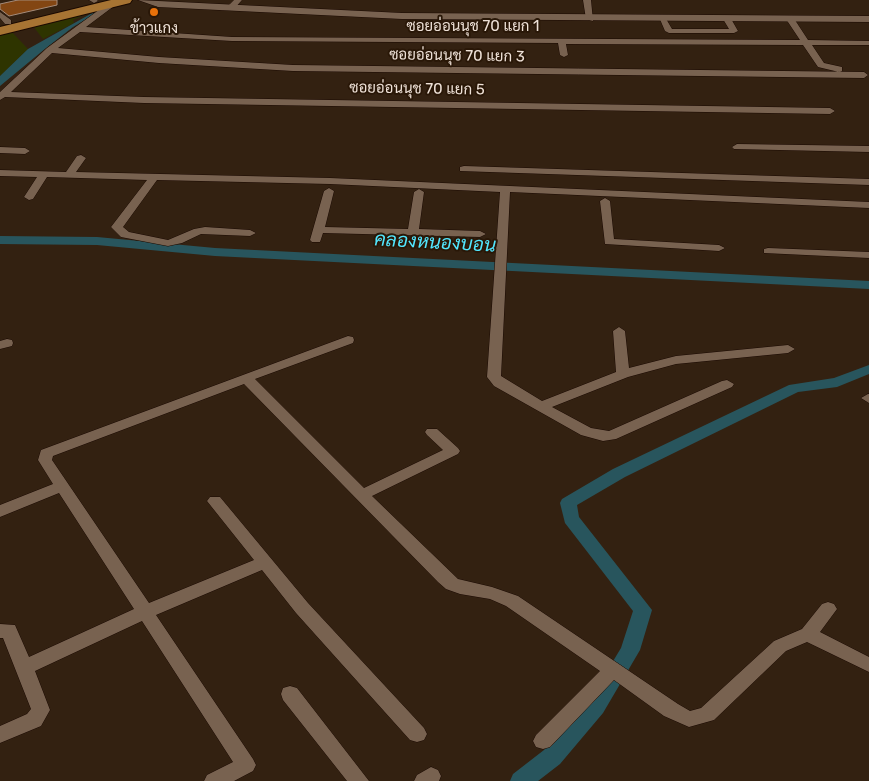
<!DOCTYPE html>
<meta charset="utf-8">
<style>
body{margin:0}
canvas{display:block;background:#332111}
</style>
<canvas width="869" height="781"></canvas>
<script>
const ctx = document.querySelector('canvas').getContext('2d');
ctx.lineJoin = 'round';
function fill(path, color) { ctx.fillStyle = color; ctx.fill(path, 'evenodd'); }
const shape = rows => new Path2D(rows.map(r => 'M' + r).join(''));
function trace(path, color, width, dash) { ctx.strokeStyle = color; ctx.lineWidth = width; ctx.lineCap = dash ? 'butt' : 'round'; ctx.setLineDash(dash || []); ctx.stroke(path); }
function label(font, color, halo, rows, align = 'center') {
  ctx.font = font + ' Rubik,Sarabun,sans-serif'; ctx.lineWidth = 4; ctx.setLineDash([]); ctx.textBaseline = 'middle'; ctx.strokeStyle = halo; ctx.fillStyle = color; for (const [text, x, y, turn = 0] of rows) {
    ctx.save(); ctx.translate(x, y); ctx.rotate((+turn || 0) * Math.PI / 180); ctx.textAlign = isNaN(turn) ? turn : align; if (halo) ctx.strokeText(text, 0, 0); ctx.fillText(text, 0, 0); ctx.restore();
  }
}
const green = shape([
 [93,11,73,20,74,23,43,39,33,26],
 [11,31,28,49,0,76,0,34]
]);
const water = shape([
 [94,12,98,12,73,27,46,48,0,86,0,76,28,49]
]);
const canal = shape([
 [0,236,97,237,215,248,869,281,869,289,215,256,97,245,0,244,0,236],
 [869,365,869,374,837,387,798,392,625,477,577,505,579,517,652,610,640,650,603,713,560,764,538,781,510,781,513,774,544,750,589,701,621,648,633,611,565,523,560,503,562,499,613,469,789,385,834,378,869,365]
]);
const building = shape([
 [18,0,57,0,57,5,9,16,0,9,0,4,18,0]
]);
const street = shape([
 [89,0,97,0,98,1,94,3,89,0],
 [234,0,242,0,233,10,227,10,226,8,234,0],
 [583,0,591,0,593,21,586,19,583,0],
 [111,1,118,3,86,27,232,37,800,40,786,19,790,17,793,17,808,40,869,41,869,45,812,45,824,63,842,67,842,71,839,72,818,67,803,45,566,44,568,55,564,57,560,55,558,43,232,41,80,32,58,48,159,57,293,65,864,72,868,75,864,78,293,71,159,63,52,53,11,92,144,97,830,108,835,111,830,114,144,103,5,97,0,100,0,92,47,48,111,1],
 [0,12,11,20,11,24,5,24,0,18,0,12],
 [659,17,665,17,672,29,729,29,723,19,727,17,730,17,738,31,734,33,669,33,665,31,659,17],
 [737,144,869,146,869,152,734,149,732,147,737,144],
 [0,147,25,148,30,151,25,154,0,153,0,147],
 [81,155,86,158,76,172,330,178,869,202,869,208,510,192,501,376,542,401,616,372,613,331,619,327,625,331,629,368,676,356,788,345,795,349,788,353,676,364,628,377,552,407,591,428,609,431,722,381,727,380,734,384,732,387,616,439,603,441,581,435,494,386,487,377,500,192,330,184,157,180,123,227,129,232,168,240,194,229,205,227,250,230,256,233,250,236,201,234,182,243,168,246,121,237,111,227,147,180,47,177,33,199,29,200,24,197,37,177,0,176,0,170,66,172,77,156,81,155],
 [464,166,869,179,869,185,460,171,460,167,464,166],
 [329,188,334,191,325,227,408,229,414,192,419,189,424,192,419,229,480,231,486,234,480,237,323,233,320,242,312,242,310,240,324,191,329,188],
 [605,198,610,201,614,239,719,245,725,248,719,251,605,244,600,201,605,198],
 [768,248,869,252,869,258,764,253,764,249,768,248],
 [348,336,353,337,354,340,353,343,255,379,364,488,443,450,427,435,425,432,427,429,437,429,458,448,460,451,458,454,372,496,458,579,492,587,518,596,678,704,690,711,701,708,774,641,802,629,822,604,828,602,834,604,837,609,820,632,869,657,869,672,807,642,786,651,714,720,689,727,664,716,614,680,550,747,543,749,536,747,533,741,536,735,600,671,506,606,490,599,460,594,446,589,438,582,244,384,53,456,52,460,149,603,254,560,207,501,210,497,220,497,308,603,424,728,427,734,424,740,417,742,410,740,296,613,262,570,156,615,253,759,256,765,253,771,234,781,204,781,207,775,233,762,142,621,35,671,50,710,41,726,0,743,0,726,27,714,31,709,3,638,0,638,0,624,15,625,29,657,134,609,59,493,0,517,0,505,53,484,38,460,41,450,348,336],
 [7,339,12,340,13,343,12,346,0,349,0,341,7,339],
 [868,394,869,394,869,403,861,398,868,394],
 [290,686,297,688,369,781,347,781,283,700,281,694,283,688,290,686],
 [431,767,438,770,441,776,439,781,414,781,417,775,431,767]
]);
const secondary = shape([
 [138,0,402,13,869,16,869,22,402,19,158,7,138,0]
]);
const primary = shape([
 [111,0,132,0,130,3,0,35,0,27,111,0]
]);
const markers = [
 [154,12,5,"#e8710a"]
];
const farStreetnames = [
 ["ซอยอ่อนนุช 70 แยก 1",473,27],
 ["ซอยอ่อนนุช 70 แยก 3",457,56,1],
 ["ซอยอ่อนนุช 70 แยก 5",417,89,1]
];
const farPoinames = [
 ["ข้าวแกง",154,29]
];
const waterNames = [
 ["คลองหนองบอน",435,243,3]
];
fill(green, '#2e3400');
fill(water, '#28555d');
fill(canal, '#28555d');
fill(building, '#834613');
trace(building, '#a48b7a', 1);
trace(street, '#1a0900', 1);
trace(secondary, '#1a0900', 1);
trace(primary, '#1a0900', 2);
fill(street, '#786250');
fill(secondary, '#786250');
fill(primary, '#a77433');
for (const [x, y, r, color] of markers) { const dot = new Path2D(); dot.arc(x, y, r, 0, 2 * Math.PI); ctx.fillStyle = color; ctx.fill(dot); trace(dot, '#291707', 2); }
label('15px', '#eee1d7', '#291707', farStreetnames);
label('15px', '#eee1d7', '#291707', farPoinames);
label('italic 19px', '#52e6fe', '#291707', waterNames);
</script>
